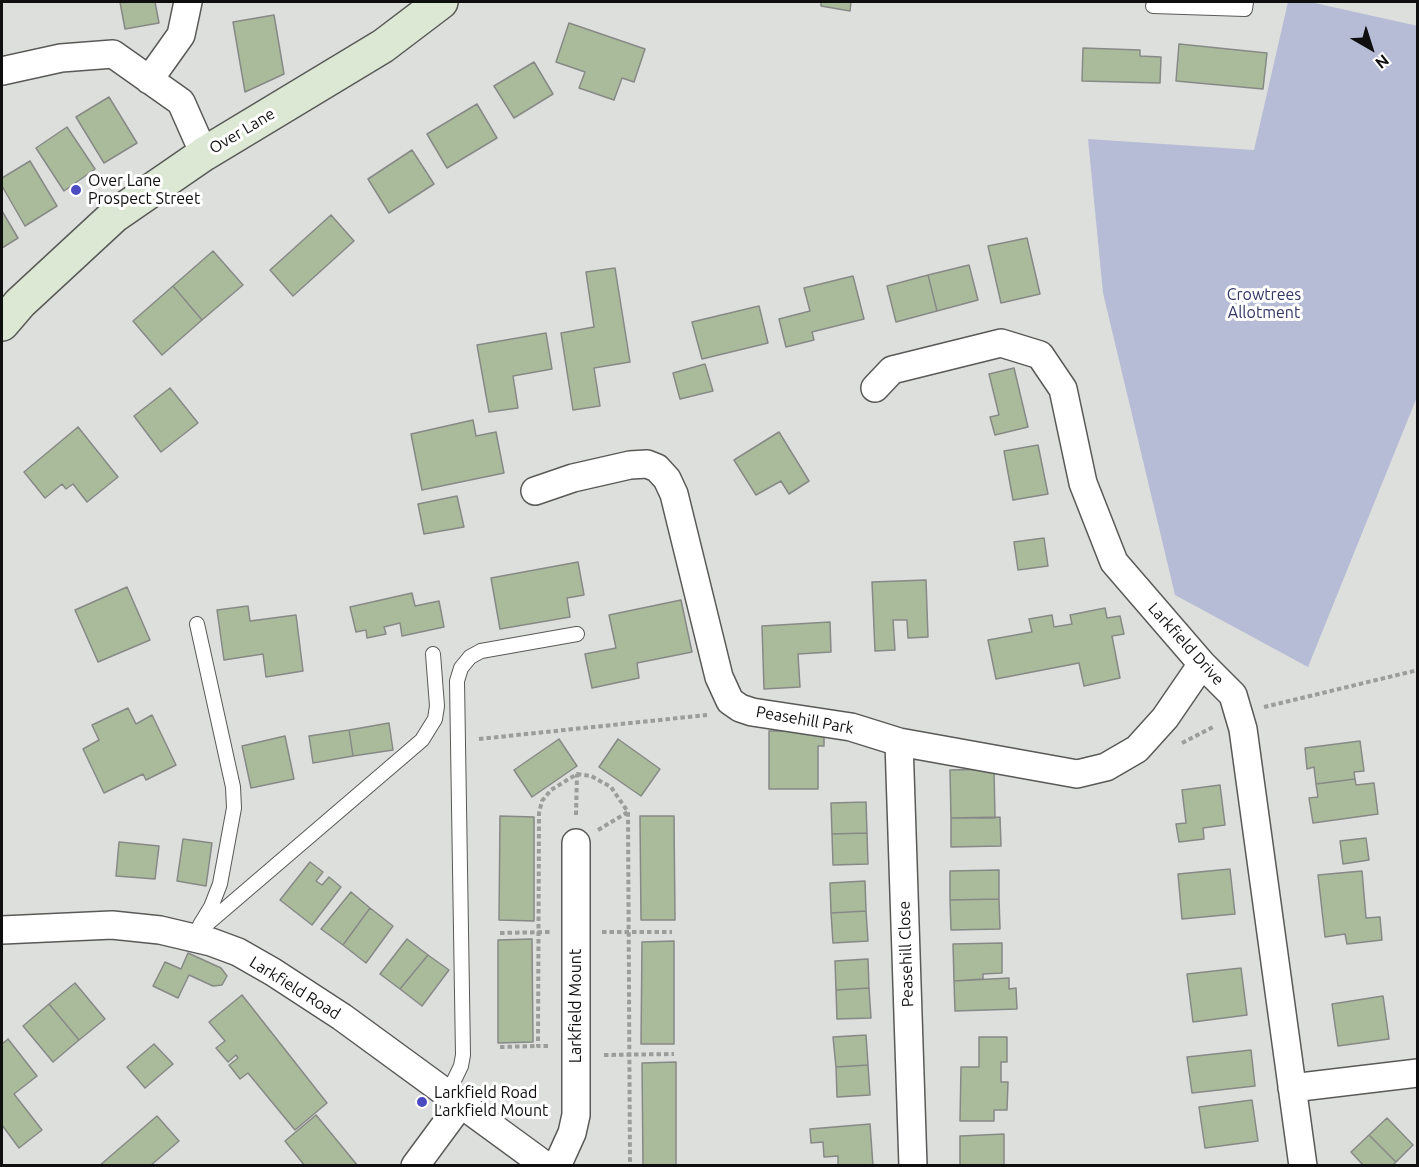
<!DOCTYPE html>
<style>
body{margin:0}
#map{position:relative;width:1419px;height:1167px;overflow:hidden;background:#dddfdc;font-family:Ubuntu,sans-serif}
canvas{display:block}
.frame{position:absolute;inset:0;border:3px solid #0e0f0e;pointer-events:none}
.north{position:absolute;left:1341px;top:18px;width:60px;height:60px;-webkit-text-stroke:4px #fff;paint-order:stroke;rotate:141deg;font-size:16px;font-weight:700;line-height:24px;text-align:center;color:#0e0f0e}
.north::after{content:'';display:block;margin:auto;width:21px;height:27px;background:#0e0f0e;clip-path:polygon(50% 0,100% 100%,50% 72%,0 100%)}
</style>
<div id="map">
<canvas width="1419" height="1167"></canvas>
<div class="frame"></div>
<div class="north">N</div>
</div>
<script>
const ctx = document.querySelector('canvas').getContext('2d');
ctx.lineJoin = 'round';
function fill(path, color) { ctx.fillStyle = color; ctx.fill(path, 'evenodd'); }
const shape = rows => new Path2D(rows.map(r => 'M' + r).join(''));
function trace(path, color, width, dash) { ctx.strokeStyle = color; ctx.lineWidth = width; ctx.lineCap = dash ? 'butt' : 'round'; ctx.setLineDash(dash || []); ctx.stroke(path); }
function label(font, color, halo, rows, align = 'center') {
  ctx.font = font + ' Ubuntu,sans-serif'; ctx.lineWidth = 6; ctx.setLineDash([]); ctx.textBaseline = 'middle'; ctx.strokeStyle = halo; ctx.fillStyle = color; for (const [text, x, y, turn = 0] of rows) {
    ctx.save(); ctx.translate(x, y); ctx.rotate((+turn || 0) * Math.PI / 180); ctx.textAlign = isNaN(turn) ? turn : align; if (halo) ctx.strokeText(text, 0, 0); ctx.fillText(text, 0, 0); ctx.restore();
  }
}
const green = shape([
 [1288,2,1310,2,1418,26,1417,397,1308,667,1175,595,1103,293,1088,139,1254,150]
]);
const building = shape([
 [120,2,155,2,159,23,125,29,120,2],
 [821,2,851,2,850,11,821,6,821,2],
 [274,15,284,74,245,92,233,22,274,15],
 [569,23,645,49,634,82,622,78,614,100,579,88,585,72,556,62,569,23],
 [1179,44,1267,53,1263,89,1176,81,1179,44],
 [1083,48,1140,50,1140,56,1161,57,1160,83,1082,81,1083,48],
 [534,62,553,94,514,118,494,86,534,62],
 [109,97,137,143,104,163,76,117,109,97],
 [477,104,497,138,447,168,427,134,477,104],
 [67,127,95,169,64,191,36,148,67,127],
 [412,150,434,184,389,213,368,179,412,150],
 [30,161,57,206,25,226,2,186,2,178,30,161],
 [2,211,18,238,2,248,2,211],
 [331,215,354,241,293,296,270,270,331,215],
 [1027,238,1040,294,1001,303,988,246,1027,238],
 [213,251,243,285,202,320,173,286,213,251],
 [969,265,978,300,937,311,928,275,969,265],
 [615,268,630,362,594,368,600,406,573,410,561,333,594,327,586,272,615,268],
 [928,275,937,311,896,322,887,286,928,275],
 [853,276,864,319,812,332,814,340,786,347,779,319,810,311,804,288,853,276],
 [173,286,202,320,162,355,133,321,173,286],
 [759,306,768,343,702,359,692,322,759,306],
 [546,333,552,369,513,376,518,408,489,412,477,345,546,333],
 [705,364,713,391,680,399,673,373,705,364],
 [1014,368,1028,427,995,435,990,417,999,415,989,374,1014,368],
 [170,388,198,423,161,452,134,416,170,388],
 [473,420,476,436,496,432,504,473,422,490,411,434,473,420],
 [78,427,118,477,87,502,73,484,66,489,62,484,45,498,24,472,78,427],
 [779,432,809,481,789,494,781,481,756,495,734,460,779,432],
 [1038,445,1048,494,1013,500,1004,451,1038,445],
 [457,496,464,527,424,534,418,504,457,496],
 [1044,538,1048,566,1018,570,1014,542,1044,538],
 [578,562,584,595,567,598,570,617,500,629,491,578,578,562],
 [926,580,928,637,908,638,907,620,893,620,895,650,875,651,872,582,926,580],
 [127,587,150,640,98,662,75,610,127,587],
 [412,593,415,606,439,601,444,627,402,636,400,623,384,627,386,634,367,638,366,630,356,632,350,607,412,593],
 [681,600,692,652,637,663,639,678,592,688,585,654,616,648,609,615,681,600],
 [248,606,250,621,296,615,303,671,266,677,263,654,224,660,217,610,248,606],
 [1105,608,1107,618,1120,616,1124,634,1112,636,1120,678,1084,686,1079,663,996,679,988,640,1032,632,1029,619,1052,615,1054,627,1072,624,1070,615,1105,608],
 [830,622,831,652,798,654,800,687,764,689,762,626,830,622],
 [128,708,136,724,152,715,176,765,146,780,143,774,104,793,83,749,99,740,92,725,128,708],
 [389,723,393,750,353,756,349,730,389,723],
 [349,730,353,756,313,763,309,736,349,730],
 [769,731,824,731,824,746,818,746,818,789,769,789,769,731],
 [285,736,294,779,251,788,242,746,285,736],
 [559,739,577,766,532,797,514,770,559,739],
 [618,739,660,769,641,796,599,767,618,739],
 [1360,741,1364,771,1354,772,1355,779,1316,784,1314,767,1307,769,1305,748,1360,741],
 [994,769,995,818,951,818,950,770,994,769],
 [1355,779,1356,785,1374,783,1378,814,1313,823,1309,798,1318,797,1316,784,1355,779],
 [1220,785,1225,825,1203,828,1204,839,1179,842,1176,824,1186,823,1182,790,1220,785],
 [866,802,867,833,832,834,831,803,866,802],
 [500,816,534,817,534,921,499,920,500,816],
 [640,816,674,816,675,920,641,920,640,816],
 [1000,817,1001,846,951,847,951,818,1000,817],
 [867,833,868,864,833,865,832,834,867,833],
 [1366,838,1369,860,1343,864,1340,841,1366,838],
 [183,839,212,843,206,886,177,881,183,839],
 [119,842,159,846,155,879,116,876,119,842],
 [310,862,323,872,316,881,322,885,329,877,341,887,312,925,280,900,310,862],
 [1230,869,1235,914,1182,919,1178,874,1230,869],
 [999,870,999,899,950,900,950,871,999,870],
 [1362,871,1366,918,1380,917,1382,940,1347,944,1345,934,1325,937,1318,875,1362,871],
 [865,881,866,911,831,913,830,883,865,881],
 [351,892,370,908,343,945,321,929,351,892],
 [999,899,1000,929,951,930,950,900,999,899],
 [370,908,393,926,366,963,343,945,370,908],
 [866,911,868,941,833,943,831,913,866,911],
 [407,939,428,955,400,989,380,974,407,939],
 [532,939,533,1042,498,1043,498,940,532,939],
 [674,941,674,1044,641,1044,642,942,674,941],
 [1002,943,1002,973,983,974,983,979,954,981,953,944,1002,943],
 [188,953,221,968,227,976,222,985,213,986,189,975,178,998,153,986,165,962,181,969,188,953],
 [428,955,449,970,422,1006,400,989,428,955],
 [868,959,869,988,836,990,835,961,868,959],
 [1241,968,1247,1015,1193,1022,1187,974,1241,968],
 [1009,978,1009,989,1016,988,1017,1009,955,1011,954,981,1009,978],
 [75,983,105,1019,79,1040,49,1004,75,983],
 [869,988,871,1018,837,1019,836,990,869,988],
 [242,995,327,1103,295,1130,248,1073,240,1079,229,1065,238,1058,236,1055,228,1062,216,1048,225,1041,209,1022,242,995],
 [1383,996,1389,1039,1338,1046,1332,1004,1383,996],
 [49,1004,79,1040,53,1062,23,1026,49,1004],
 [866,1035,868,1065,836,1067,833,1037,866,1035],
 [979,1037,1007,1037,1007,1062,1001,1062,1001,1082,1008,1082,1007,1110,994,1110,994,1121,960,1121,961,1067,979,1067,979,1037],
 [8,1039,37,1076,14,1094,42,1130,19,1148,2,1125,2,1044,8,1039],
 [154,1044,173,1064,145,1088,127,1067,154,1044],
 [1251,1050,1255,1086,1192,1093,1187,1057,1251,1050],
 [676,1062,676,1166,643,1166,642,1063,676,1062],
 [868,1065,870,1095,837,1097,836,1067,868,1065],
 [1252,1100,1258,1141,1205,1148,1199,1107,1252,1100],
 [316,1115,358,1166,305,1166,285,1141,316,1115],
 [157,1116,179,1141,150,1166,99,1166,157,1116],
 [1387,1118,1413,1145,1396,1162,1369,1135,1387,1118],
 [870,1124,873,1166,838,1166,838,1156,824,1157,823,1142,811,1143,810,1129,870,1124],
 [1004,1134,1004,1165,960,1166,960,1136,1004,1134],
 [1369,1135,1396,1162,1392,1166,1364,1166,1351,1152,1369,1135]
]);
const path = shape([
 [1264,707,1418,670],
 [479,739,707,715],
 [1182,743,1215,726],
 [576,815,577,774],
 [598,830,628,812],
 [602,932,672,932],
 [500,933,550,932],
 [548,1046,538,1046,539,813,542,801,551,790,577,774,591,776,611,787,628,812,630,1166],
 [500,1047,538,1046],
 [604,1055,674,1054]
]);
const lane = shape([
 [1153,6,1245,9,1246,2],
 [197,624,233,787,234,808,220,884,211,907,200,925],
 [192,937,422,740,435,719,437,706,433,654],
 [447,1095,461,1066,463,1055,457,681,461,668,470,657,481,651,577,634]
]);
const street = shape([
 [2,71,61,58,113,54,181,102,204,154],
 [149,80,181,35,188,2],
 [875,388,892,370,1001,343,1040,355,1063,389,1083,483,1114,562,1202,664,1233,695,1243,729,1303,1166],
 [535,491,573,478,630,465,647,464,657,468,667,479,674,494,719,677,730,701,740,708,752,712,851,727,899,742,1077,774,1106,767,1137,749,1165,718,1202,664],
 [899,742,913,1166],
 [2,930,112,925,160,930,211,942,238,952,273,972,342,1017,546,1166],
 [1292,1088,1418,1073],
 [415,1166,460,1105],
 [557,1166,572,1133,576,1115,576,843]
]);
const secondary = shape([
 [2,324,20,303,114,216,204,154,383,46,441,2]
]);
const markers = [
 [76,190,6,"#4b4bc1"],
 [422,1102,6,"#4b4bc1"]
];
const streetNames = [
 ["Over Lane",242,131,-31],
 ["Larkfield Drive",1186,644,48],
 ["Peasehill Park",805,720,10],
 ["Peasehill Close",906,954,-92],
 ["Larkfield Road",295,988,32],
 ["Larkfield Mount",576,1006,-90]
];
const poiNames = [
 ["Over Lane",88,181],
 ["Prospect Street",88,199],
 ["Larkfield Road",434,1093],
 ["Larkfield Mount",434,1111]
];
const parkNames = [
 ["Crowtrees",1264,295],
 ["Allotment",1264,313]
];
fill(green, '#b7bcd6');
fill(building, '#aabb9c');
trace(building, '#878986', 1.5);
trace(lane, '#595a58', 16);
trace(street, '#595a58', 30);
trace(secondary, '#595a58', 36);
trace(path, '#9b9d9a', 4, [4.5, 3]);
trace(lane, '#fff', 14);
trace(street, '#fff', 27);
trace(secondary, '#dde8d4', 33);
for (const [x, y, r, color] of markers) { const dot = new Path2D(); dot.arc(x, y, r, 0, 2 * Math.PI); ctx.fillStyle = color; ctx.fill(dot); trace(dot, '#fff', 2); }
label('16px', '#0e0f0e', '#fff', streetNames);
label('16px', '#0e0f0e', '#fff', poiNames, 'left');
label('16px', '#333764', '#fff', parkNames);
</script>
